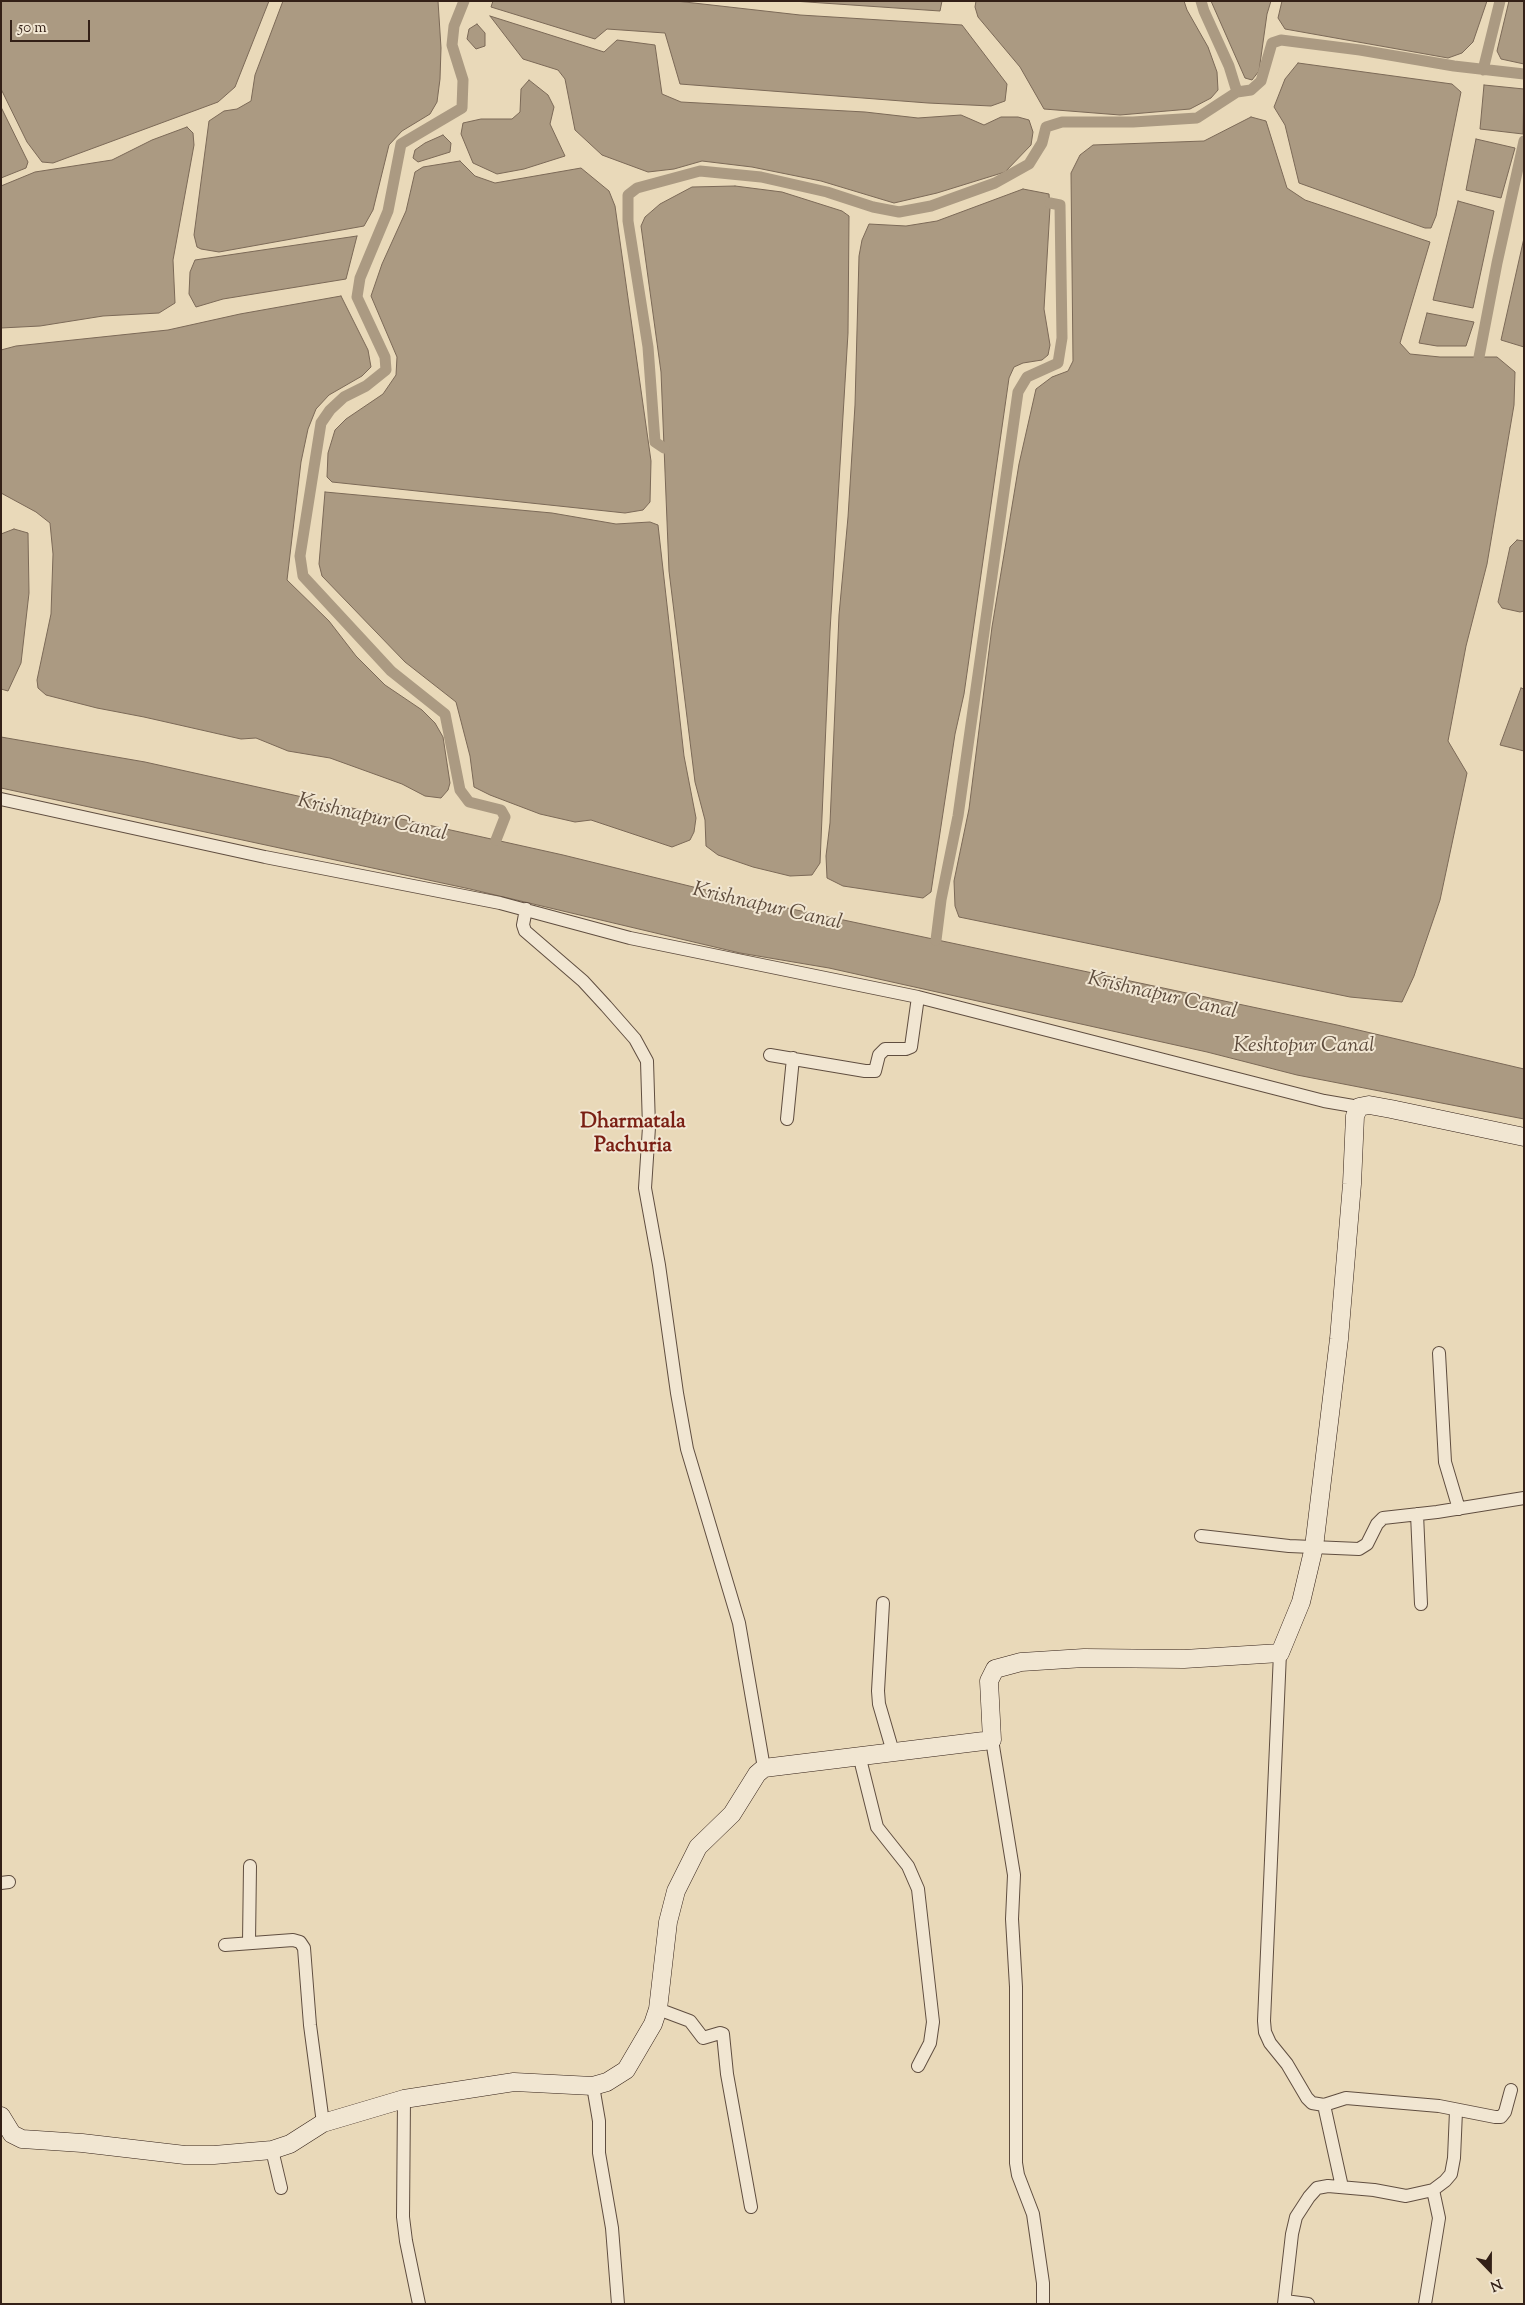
<!DOCTYPE html>
<style>
body{margin:0}
#map{position:relative;width:1525px;height:2305px;overflow:hidden;background:#e9d9b9;font-family:"Sorts Mill Goudy",serif}
canvas{display:block}
.frame{position:absolute;inset:0;border:2px solid #332017;pointer-events:none}
.north{position:absolute;left:1465px;top:2245px;width:50px;height:50px;-webkit-text-stroke:4px #f1e6d2;paint-order:stroke;rotate:158deg;font-size:14px;font-weight:700;line-height:20px;text-align:center;color:#332017}
.north::after{content:'';display:block;margin:auto;width:18px;height:22px;background:#332017;clip-path:polygon(50% 0,100% 100%,50% 72%,0 100%)}
.scale{position:absolute;left:10px;top:20px;width:80px;height:22px;box-sizing:border-box;border:2px solid #332017;border-top:0;padding-left:6px;font-size:15px;line-height:18px;white-space:nowrap;color:#332017;-webkit-text-stroke:4px #f1e6d2;paint-order:stroke}
</style>
<div id="map">
<canvas width="1525" height="2305"></canvas>
<div class="frame"></div>
<div class="north">N</div>
<div class="scale">50 m</div>
</div>
<script>
const ctx = document.querySelector('canvas').getContext('2d');
ctx.lineJoin = 'round';
function fill(path, color) { ctx.fillStyle = color; ctx.fill(path, 'evenodd'); }
const shape = rows => new Path2D(rows.map(r => 'M' + r).join(''));
function trace(path, color, width, dash) { ctx.strokeStyle = color; ctx.lineWidth = width; ctx.lineCap = dash ? 'butt' : 'round'; ctx.setLineDash(dash || []); ctx.stroke(path); }
function label(font, color, halo, rows, align = 'center') {
  ctx.font = font + ' "Sorts Mill Goudy",serif'; ctx.lineWidth = 4; ctx.setLineDash([]); ctx.textBaseline = 'middle'; ctx.strokeStyle = halo; ctx.fillStyle = color; for (const [text, x, y, turn = 0] of rows) {
    ctx.save(); ctx.translate(x, y); ctx.rotate((+turn || 0) * Math.PI / 180); ctx.textAlign = isNaN(turn) ? turn : align; if (halo) ctx.strokeText(text, 0, 0); ctx.fillText(text, 0, 0); ctx.restore();
  }
}
const water = shape([
 [1,1,269,1,235,87,218,102,53,163,42,162,27,142,1,89,1,1],
 [283,1,438,1,441,48,440,79,437,102,430,114,402,131,389,145,373,210,364,226,219,252,201,249,197,247,194,235,209,121,224,111,237,109,251,101,255,75,283,1],
 [493,1,676,1,800,15,962,25,1007,84,1005,101,991,106,928,103,680,84,665,33,607,29,595,39,491,7,493,1],
 [793,1,942,1,940,11,793,1],
 [976,1,1184,1,1187,10,1208,47,1217,72,1218,90,1211,98,1190,109,1120,115,1044,109,1020,67,978,17,975,7,976,1],
 [1211,1,1271,1,1267,14,1259,71,1252,80,1245,78,1211,1],
 [1282,1,1487,1,1473,42,1462,53,1448,58,1285,29,1278,18,1282,1],
 [1509,1,1524,1,1524,64,1501,59,1497,51,1509,1],
 [490,16,604,52,617,40,655,45,662,94,681,102,865,112,918,118,961,115,984,125,1001,117,1018,117,1029,120,1033,132,1031,145,1005,172,937,193,894,203,821,181,752,167,702,161,674,169,648,172,602,155,575,130,565,79,558,70,523,59,490,16],
 [477,24,485,33,485,46,476,49,467,39,469,29,477,24],
 [1298,63,1452,84,1461,92,1436,216,1431,228,1425,228,1299,183,1285,125,1274,107,1285,79,1298,63],
 [529,80,548,95,554,107,550,124,565,156,524,169,497,174,473,163,461,134,463,123,481,119,512,119,520,112,521,89,529,80],
 [1484,85,1524,89,1523,134,1480,129,1484,85],
 [1,107,28,162,26,168,1,178,1,107],
 [1251,117,1266,121,1287,188,1305,200,1430,242,1400,343,1410,354,1440,357,1497,357,1515,372,1514,405,1487,564,1466,646,1448,741,1467,773,1440,900,1414,976,1402,1002,1350,997,959,917,955,906,954,881,969,809,992,627,1019,464,1036,389,1052,377,1068,371,1073,361,1071,173,1080,155,1093,145,1204,141,1251,117],
 [187,127,193,133,194,145,173,260,175,303,159,313,103,316,40,326,1,328,1,186,35,172,112,160,152,140,187,127],
 [443,135,451,143,450,152,418,162,413,158,415,150,425,143,443,135],
 [1476,139,1515,148,1501,198,1466,190,1476,139],
 [460,161,475,176,495,183,581,168,609,191,615,206,651,461,650,502,643,510,625,513,332,482,327,477,328,453,335,430,346,419,383,394,396,375,397,357,371,296,382,264,406,211,415,172,423,167,460,161],
 [735,186,782,192,842,211,849,216,848,333,830,631,820,863,812,875,790,876,753,867,718,855,706,846,705,820,695,782,669,571,661,372,641,226,645,217,660,204,692,187,735,186],
 [1023,189,1049,194,1050,208,1044,309,1050,345,1048,355,1042,360,1023,363,1014,367,1009,378,964,694,955,734,931,892,923,898,843,886,827,878,826,856,830,823,839,615,848,517,855,405,859,256,862,240,869,224,906,226,937,221,1023,189],
 [1458,201,1494,211,1473,308,1433,300,1458,201],
 [357,236,346,279,223,299,196,307,189,294,190,272,195,260,357,236],
 [1524,238,1524,347,1501,340,1524,238],
 [341,296,368,350,371,367,362,376,329,395,316,409,308,429,301,462,287,580,329,621,356,656,385,685,422,710,435,723,443,737,450,783,448,790,441,798,425,796,402,784,330,758,288,751,256,738,241,739,144,717,97,708,46,695,38,688,37,680,51,614,53,554,50,523,36,512,1,493,1,350,16,346,168,330,240,314,341,296],
 [1427,313,1474,322,1466,346,1437,346,1419,343,1427,313],
 [325,492,552,513,616,524,650,522,658,525,684,756,696,818,694,832,690,840,672,847,591,820,575,822,540,814,490,795,474,787,470,756,456,702,405,662,322,576,319,564,325,492],
 [14,529,28,533,29,593,21,663,8,691,1,689,1,534,14,529],
 [1517,540,1524,541,1524,611,1520,612,1502,608,1498,602,1510,547,1517,540],
 [1521,688,1524,689,1524,751,1500,745,1521,688],
 [1,737,145,762,563,855,726,895,1337,1025,1524,1069,1524,1119,1297,1075,1207,1052,829,968,740,953,470,889,1,788,1,737]
]);
const canal = shape([
 [464,1,454,26,452,45,463,80,462,108,401,144,388,211,360,278,357,297,385,357,386,370,366,386,344,397,330,410,321,423,300,556,303,576,391,671,445,714,460,790,469,802,501,810,505,817,496,840],
 [1201,1,1204,11,1229,66,1237,92],
 [1483,70,1500,1],
 [1479,357,1497,263,1524,141],
 [664,448,655,442,648,347,628,221,628,195,637,188,700,171,761,177,827,192,873,207,899,212,931,206,995,183,1029,164,1042,143,1046,127,1062,122,1133,122,1197,118,1237,92,1251,90,1261,81,1272,43,1281,40,1360,50,1454,66,1524,74],
 [936,940,941,900,958,816,1018,392,1027,377,1058,363,1062,338,1060,205,1050,203]
]);
const street = shape([
 [1,799,265,857,500,903,630,938,918,997,1324,1101,1359,1107],
 [526,909,523,925,525,931,583,981,606,1006,635,1039,647,1061,649,1127,645,1188,659,1265,677,1393,687,1449,739,1623,764,1768],
 [770,1055,865,1071,875,1071,879,1055,885,1049,906,1049,911,1047,918,997],
 [787,1119,793,1058],
 [1439,1353,1445,1462,1459,1509],
 [1417,1514,1421,1604],
 [1201,1536,1289,1546,1359,1549,1367,1544,1377,1524,1383,1518,1437,1512,1524,1498],
 [883,1603,878,1691,879,1704,893,1752],
 [1280,1653,1264,2021,1265,2032,1270,2043,1287,2064,1307,2098,1312,2103,1324,2105,1346,2098,1439,2106,1495,2117,1501,2117,1505,2112,1511,2090],
 [992,1740,1014,1875,1012,1919,1016,1987,1016,2163,1018,2175,1033,2214,1043,2283,1043,2304],
 [859,1755,877,1827,908,1866,918,1889,933,2022,930,2043,918,2066],
 [1,1883,9,1882],
 [249,1942,250,1866],
 [225,1945,293,1940,300,1942,304,1948,310,2025,323,2123],
 [658,2009,690,2021,703,2038,720,2033,723,2034,727,2074,751,2207],
 [593,2086,599,2121,599,2153,612,2228,618,2304],
 [404,2099,403,2217,406,2241,419,2304],
 [1324,2105,1342,2187],
 [272,2150,281,2188],
 [1285,2301,1308,2304],
 [1284,2304,1292,2234,1296,2217,1309,2197,1317,2188,1328,2186,1374,2190,1406,2196,1433,2190,1445,2181,1451,2174,1454,2158,1456,2111],
 [1425,2304,1439,2218,1433,2190]
]);
const secondary = shape([
 [1,2116,12,2134,22,2139,82,2143,185,2155,214,2155,272,2150,290,2144,323,2123,404,2099,514,2082,593,2086,607,2082,626,2070,653,2024,658,2009,668,1922,676,1891,698,1847,732,1814,757,1774,764,1768,992,1740,989,1681,995,1669,1021,1662,1084,1658,1184,1659,1280,1653,1301,1602,1314,1547,1339,1339,1352,1184,1355,1116,1359,1107,1369,1105,1391,1109,1524,1137]
]);
const waterNames = [
 ["Krishnapur Canal",372,819,13],
 ["Krishnapur Canal",767,908,13],
 ["Krishnapur Canal",1162,997,13],
 ["Keshtopur Canal",1304,1047]
];
const neighbourhoodNames = [
 ["Dharmatala",633,1123],
 ["Pachuria",633,1147]
];
fill(water, '#ab9a82');
trace(water, '#7b6957', 1);
trace(canal, '#ab9a82', 11);
trace(street, '#604e40', 14);
trace(secondary, '#332017', 19);
trace(street, '#f1e6d2', 12);
trace(secondary, '#f1e6d2', 18);
label('italic 21px', '#5d4b3c', '#f1e6d2', waterNames);
label('bold 21px', '#7a1f14', '#f1e6d2', neighbourhoodNames);
</script>
